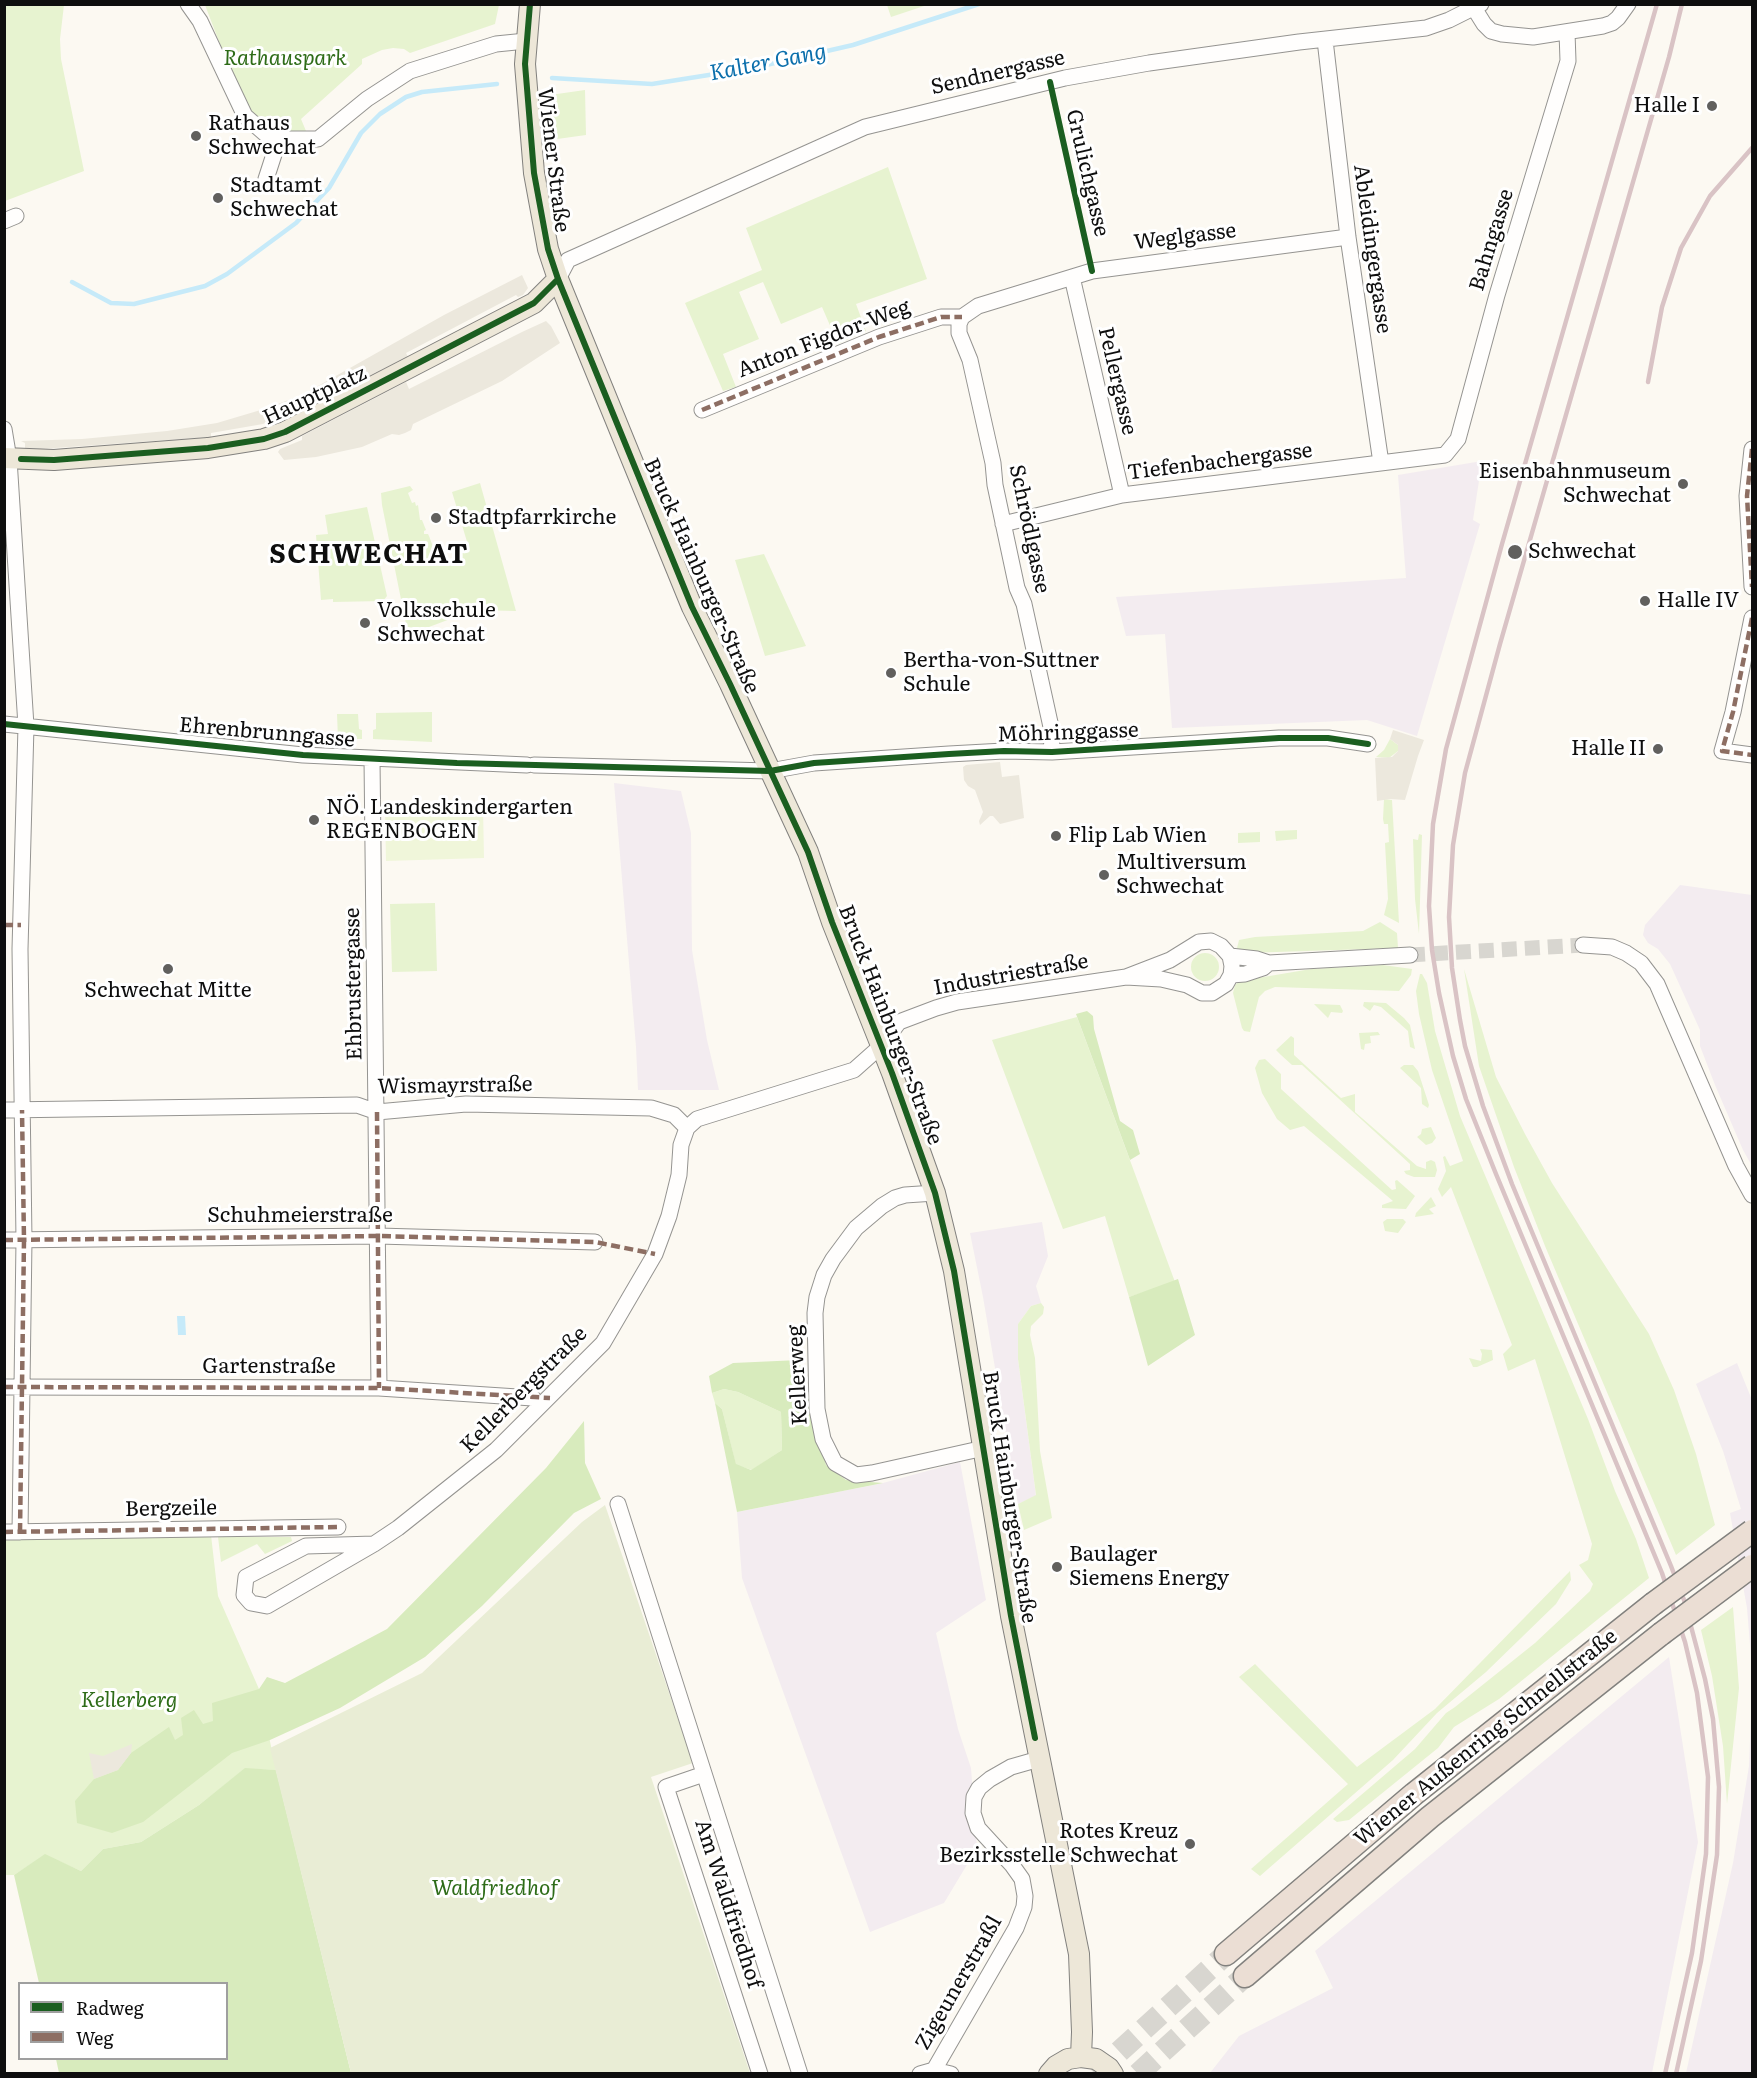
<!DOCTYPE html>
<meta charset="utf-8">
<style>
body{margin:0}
#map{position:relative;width:1757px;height:2078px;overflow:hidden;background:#fcf9f2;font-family:Literata,serif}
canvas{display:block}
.frame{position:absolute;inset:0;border:6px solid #0e0e0e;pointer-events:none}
.legend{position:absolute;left:18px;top:1982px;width:210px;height:78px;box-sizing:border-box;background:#fff;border:2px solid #9f9f9f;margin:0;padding:8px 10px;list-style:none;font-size:18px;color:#0e0e0e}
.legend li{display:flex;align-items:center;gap:12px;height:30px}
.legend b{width:30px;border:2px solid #9f9f9f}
</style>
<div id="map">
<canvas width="1757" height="2078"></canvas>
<div class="frame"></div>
<ul class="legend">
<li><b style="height:8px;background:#1b5e20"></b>Radweg</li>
<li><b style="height:8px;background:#8d6e63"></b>Weg</li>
</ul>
</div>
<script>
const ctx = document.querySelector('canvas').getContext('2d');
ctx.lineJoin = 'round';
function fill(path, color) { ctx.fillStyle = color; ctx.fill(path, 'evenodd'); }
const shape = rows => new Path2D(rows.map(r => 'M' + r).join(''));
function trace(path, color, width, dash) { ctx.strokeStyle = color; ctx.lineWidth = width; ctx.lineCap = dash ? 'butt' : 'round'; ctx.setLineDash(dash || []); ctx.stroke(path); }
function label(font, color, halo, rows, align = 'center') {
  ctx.font = font + ' Literata,serif'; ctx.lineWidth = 6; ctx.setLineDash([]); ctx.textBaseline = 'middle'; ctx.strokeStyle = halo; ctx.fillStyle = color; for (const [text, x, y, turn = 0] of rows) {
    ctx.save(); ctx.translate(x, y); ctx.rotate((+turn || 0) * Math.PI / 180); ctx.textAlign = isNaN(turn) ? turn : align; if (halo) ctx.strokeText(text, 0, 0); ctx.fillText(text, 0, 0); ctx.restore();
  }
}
const industrial = shape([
 [1482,461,1473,520,1480,524,1417,736,1367,720,1172,728,1165,634,1126,636,1116,597,1406,578,1398,475],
 [614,783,681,791,691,833,692,950,707,1040,719,1090,638,1090,636,1047],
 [1680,885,1752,895,1752,1166,1743,1150,1715,1085,1700,1046,1700,1030,1670,964,1658,949,1648,943,1643,935,1645,925],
 [1042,1222,1048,1256,1036,1286,1041,1303,1031,1306,1018,1324,1018,1359,1036,1496,1018,1504,983,1297,970,1233],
 [1737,1363,1752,1400,1752,1669,1747,1608,1730,1513,1741,1509,1723,1451,1696,1384],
 [960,1462,986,1600,936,1633,958,1729,971,1768,977,1848,944,1903,870,1932,742,1578,737,1512,883,1483],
 [1669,1657,1698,1842,1652,2073,1210,2073,1239,2036,1333,1988,1315,1951],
 [1752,1689,1752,2073,1686,2073,1733,1863,1749,1766]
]);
const green = shape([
 [4,5,64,5,60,39,61,59,84,171,5,201],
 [205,5,499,5,495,24,410,53,404,49,393,48,382,50,362,59,362,64,301,119,306,131,292,132,278,130,265,124,252,114,241,99],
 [887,5,887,4,927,5,891,17],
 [585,90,586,135,550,140,550,95],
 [888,167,927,279,856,304,866,331,838,344,822,307,781,324,763,282,739,292,759,339,723,354,736,387,723,391,685,303,762,270,746,228],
 [480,483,516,611,474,610,429,627,407,629,382,505,381,493,410,486,413,490,408,493,412,503,415,502,416,506,418,505,420,520,422,520,426,530,424,531,424,534,428,534,429,536,438,560,442,564,448,565,458,559,459,548,468,545,452,492],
 [367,507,387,596,383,601,333,602,333,599,321,600,316,535,328,534,325,515],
 [764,554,806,646,765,656,735,560],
 [432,712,432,742,373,739,373,730,376,729,376,713],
 [337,714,358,714,359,729,362,730,362,739,338,739],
 [1390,739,1398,745,1398,751,1389,758,1376,757,1384,750],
 [1384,799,1392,800,1399,923,1384,915,1388,899,1385,843,1389,842,1388,824,1384,824,1383,819],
 [1297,830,1297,839,1276,841,1275,831],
 [1260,832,1260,842,1238,843,1238,833],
 [1419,834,1422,835,1419,934,1415,899,1413,839,1418,840],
 [435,903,437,971,392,972,390,904],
 [1380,922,1397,933,1398,948,1246,953,1237,948,1239,940,1255,937,1363,931],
 '1191 967a14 14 0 1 1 28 0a14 14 0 1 1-28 0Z',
 [1383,965,1412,969,1411,975,1399,991,1275,987,1265,991,1259,997,1250,1032,1244,1031,1242,1028,1233,993,1235,985,1240,981,1311,969],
 [1464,969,1496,1077,1525,1134,1552,1183,1649,1334,1674,1390,1696,1454,1715,1525,1676,1555,1545,1246,1514,1167,1479,1066],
 [1420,974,1422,974,1427,983,1435,1031,1460,1116,1588,1419,1615,1491,1636,1539,1649,1578,1499,1699,1454,1727,1438,1748,1349,1820,1337,1822,1333,1819,1415,1749,1446,1713,1455,1707,1535,1643,1568,1612,1590,1591,1593,1584,1579,1565,1588,1560,1592,1544,1535,1359,1508,1371,1503,1354,1512,1345,1451,1187,1442,1197,1438,1189,1446,1171,1443,1157,1445,1156,1450,1166,1463,1161,1432,1070,1419,1014,1416,991],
 [1364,1002,1386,1003,1404,1018,1410,1025,1415,1049,1410,1047,1408,1031,1381,1007,1374,1005,1370,1011,1363,1006],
 [1314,1004,1340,1005,1343,1011,1342,1013,1331,1012,1328,1018],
 [1077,1017,1175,1282,1129,1297,1105,1216,1063,1229,992,1040],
 [1378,1032,1380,1035,1370,1036,1371,1043,1365,1044,1364,1050,1361,1049,1359,1033],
 [1291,1036,1294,1038,1294,1055,1341,1098,1355,1094,1355,1112,1417,1166,1426,1169,1426,1162,1431,1160,1435,1162,1437,1170,1435,1177,1414,1177,1406,1174,1404,1171,1410,1170,1410,1164,1302,1065,1292,1065,1281,1055,1276,1050],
 [1265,1059,1281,1074,1281,1089,1392,1190,1396,1189,1395,1181,1397,1180,1415,1196,1406,1209,1382,1208,1382,1205,1393,1201,1304,1126,1290,1130,1277,1119,1262,1093,1255,1068,1259,1060],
 [1404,1065,1413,1065,1418,1071,1429,1105,1428,1108,1422,1104,1421,1088,1400,1068],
 [1431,1127,1436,1138,1432,1143,1426,1145,1417,1137,1421,1134,1422,1129],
 [1431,1197,1436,1206,1429,1209,1434,1214,1415,1217,1416,1213],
 [1387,1219,1403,1219,1406,1222,1398,1233,1385,1231,1383,1222],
 [1041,1303,1044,1307,1043,1314,1031,1326,1030,1335,1035,1358,1040,1451,1052,1518,1024,1530,1018,1504,1036,1495,1018,1359,1018,1324,1031,1306],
 [1480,1349,1492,1350,1493,1360,1477,1367,1473,1367,1469,1358,1481,1361,1482,1354],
 [724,1389,738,1392,781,1412,782,1450,752,1470,736,1465,722,1409,715,1403,712,1393],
 [5,1534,211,1535,218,1596,259,1689,276,1770,245,1769,199,1805,141,1842,103,1849,81,1871,45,1855,14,1875,5,1875],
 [218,1537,291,1537,292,1541,265,1554,257,1544,221,1562],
 [1570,1571,1571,1580,1556,1604,1486,1672,1437,1713,1393,1760,1260,1876,1251,1869,1348,1784,1239,1677,1255,1664,1357,1767,1435,1709],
 [1733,1607,1739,1688,1727,1804,1723,1746,1712,1676,1701,1630]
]);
const forest = shape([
 [1087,1011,1093,1016,1094,1029,1120,1121,1133,1130,1140,1154,1130,1160,1076,1014],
 [1178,1279,1195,1335,1148,1366,1129,1297],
 [799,1360,826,1465,846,1480,883,1483,737,1512,715,1403,722,1409,736,1464,751,1470,782,1450,781,1412,738,1392,724,1389,712,1393,709,1376,733,1363],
 [584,1421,585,1463,601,1499,574,1513,482,1606,425,1657,340,1708,270,1740,232,1753,143,1822,112,1833,77,1823,75,1801,94,1779,118,1770,131,1753,169,1727,175,1740,183,1735,181,1718,194,1710,203,1724,213,1721,212,1703,259,1689,267,1677,285,1683,387,1629,546,1468],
 [245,1768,276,1770,351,2073,59,2073,56,2059,226,2058,226,1984,39,1983,14,1875,45,1854,81,1871,103,1849,141,1842,199,1805]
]);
const cemetery = shape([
 [605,1505,693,1763,651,1777,750,2073,351,2073,270,1748,422,1673,582,1522]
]);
const pitch = shape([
 [483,807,484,858,386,861,385,810]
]);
const plaza = shape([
 [522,275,528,288,523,295,518,297,516,295,406,353,408,357,304,412,301,408,263,424,211,433,211,437,41,449,25,448,25,443,21,441,82,439,167,431,217,423,264,409,302,395,444,315],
 [546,321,551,326,560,343,502,381,413,424,411,430,405,433,399,435,392,434,362,447,316,457,284,460,278,452,280,449,302,440,302,436,406,382,409,389,522,332],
 [1393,730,1424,740,1418,756,1405,800,1390,799,1377,801,1375,758,1392,757,1398,751,1398,745,1390,739],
 [1000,762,1002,777,1019,775,1024,818,1000,824,993,816,990,816,980,825,979,821,983,812,975,790,968,786,964,780,963,767,966,765],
 [132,1744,131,1753,118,1770,94,1779,89,1753,103,1756]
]);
const water = shape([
 [177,1316,185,1316,186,1335,178,1335]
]);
const stream = shape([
 [552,78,652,84,753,68,853,45,979,4],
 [72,282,111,303,134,304,205,286,227,274,296,223,329,188,361,133,380,114,406,97,422,92,497,84]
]);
const minorTunnel = shape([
 [1410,955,1583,945]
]);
const highwayTunnel = shape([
 [1095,2074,1226,1954],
 [1138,2074,1245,1976]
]);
const minor = shape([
 [188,4,200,21,245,116,269,137,279,139,318,139,367,99,410,71,496,44,526,41],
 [1474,8,1484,24,1491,31,1502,34,1533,37,1603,26,1612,23,1618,18,1628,4],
 [1325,40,1348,237,1381,463],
 [266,179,279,139],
 [4,221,16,216],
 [1072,277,1122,495],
 [558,279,568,260,865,127,1065,78,1149,63,1299,42,1426,28,1449,20,1481,4],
 [702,410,879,337,941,317,962,317],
 [4,429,9,459,26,726,20,949,24,1240,20,1532],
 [1752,449,1747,496,1752,587],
 [1003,524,1122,495,1445,455,1458,439,1497,295,1568,61,1567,32],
 [1752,618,1733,712,1722,751,1752,755],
 [4,724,303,755,527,765],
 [1052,752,1051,727,1024,604,1017,588,995,485,993,463,970,360,959,333,959,324,962,317,978,306,1092,271,1348,237],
 [372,759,379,1388],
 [534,765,770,771,814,763,949,754,1004,751,1052,752,1279,738,1328,738,1368,744],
 [1583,945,1612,947,1626,953,1641,963,1657,984,1736,1166,1752,1195],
 [1230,956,1257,959,1269,963,1410,955],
 [1231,975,1245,974,1263,968,1269,963],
 [4,1110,357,1105,377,1112,466,1104,651,1108,674,1115,687,1128],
 [687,1128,697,1119,854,1070,881,1046,899,1022,936,1008,957,1002,1126,977,1161,979,1187,985,1202,993,1212,993,1226,984,1231,975,1232,966,1230,956,1221,946,1211,941,1199,942,1170,960,1126,977],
 [935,1193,905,1195,895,1198,882,1206,856,1228,833,1259,824,1275,817,1297,815,1313,817,1409,823,1439,835,1463,856,1475,872,1473,984,1448],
 [4,1240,378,1236,595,1242],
 [4,1387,379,1388,533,1398],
 [618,1504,800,2074],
 [4,1532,338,1527],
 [374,1544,306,1546,246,1577,244,1595,251,1603,267,1606,374,1544,398,1528,496,1450,603,1343,655,1254,669,1216,679,1175,681,1145,687,1128],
 [704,1774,666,1787,760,2074],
 [934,2070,1016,1928,1024,1907,1025,1896,1022,1879,1012,1865,978,1828,973,1813,974,1797,979,1788,990,1779,1011,1767,1039,1759],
 [920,2074,934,2070,951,2074]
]);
const major = shape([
 [530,4,525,64,534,173,548,249,558,279,692,607,730,684,808,852,832,922,892,1073,935,1193,954,1271,1011,1616,1079,1954,1082,2032,1081,2057],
 [4,458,54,460,208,448,264,439,285,432,534,303,558,279],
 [1049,2074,1056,2066,1068,2059,1081,2057,1096,2059,1109,2068,1113,2074]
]);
const highway = shape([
 [1226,1954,1414,1794,1653,1604],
 [1245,1976,1430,1817,1661,1634]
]);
const rail = shape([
 [1657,4,1502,544,1446,749,1433,824,1429,906,1432,950,1439,993,1453,1056,1466,1099,1496,1174,1662,1573,1685,1642,1697,1693,1708,1777,1706,1854,1692,1953,1665,2074],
 [1648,382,1662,307,1681,248,1710,196,1752,148],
 [1676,2074,1701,1961,1717,1855,1719,1787,1713,1719,1705,1679,1684,1600,1671,1566,1512,1184,1483,1106,1465,1046,1460,1020,1452,968,1449,917,1453,845,1465,773,1500,644,1669,57,1682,4]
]);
const highwayBridge = shape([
 [1653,1604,1752,1531],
 [1661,1634,1752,1566]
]);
const quiet = shape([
 [702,410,879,337,941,317,962,317],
 [1752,449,1747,496,1752,587],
 [1752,618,1733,712,1722,751,1752,755],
 [4,925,21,925],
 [377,1112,379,1388],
 [4,1240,378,1236,595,1242,655,1254],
 [4,1387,379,1388,550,1398],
 [4,1532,338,1527],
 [20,1532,24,1240,22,1110]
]);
const cycleway = shape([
 [530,4,525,64,534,173,548,249,558,279,692,607,730,684,808,852,832,922,892,1073,935,1193,954,1271,1011,1616,1035,1738],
 [1050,82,1092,271],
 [21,459,54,460,208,448,264,439,285,432,534,303,558,279],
 [4,724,303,755,457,763,770,771,814,763,949,754,1004,751,1052,752,1279,738,1328,738,1368,744]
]);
const markers = [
 [1712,106,6,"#61605e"],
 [196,136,6,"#61605e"],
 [218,198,6,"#61605e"],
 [1683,484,6,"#61605e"],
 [436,518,6,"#61605e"],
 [1515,552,8,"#61605e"],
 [1645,601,6,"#61605e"],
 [365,623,6,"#61605e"],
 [891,673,6,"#61605e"],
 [1658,749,6,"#61605e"],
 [314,820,6,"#61605e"],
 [1056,836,6,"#61605e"],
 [1104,875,6,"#61605e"],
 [168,969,6,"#61605e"],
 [1057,1567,6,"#61605e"],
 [1190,1844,6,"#61605e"]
];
const parkNames = [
 ["Rathauspark",285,59],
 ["Kellerberg",129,1701],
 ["Waldfriedhof",495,1889]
];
const streetNames = [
 ["Sendnergasse",998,73,-13],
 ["Wiener Straße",553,160,83],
 ["Grulichgasse",1087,173,77],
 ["Weglgasse",1185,237,-7],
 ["Bahngasse",1492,240,-73],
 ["Ableidingergasse",1372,249,82],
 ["Anton Figdor-Weg",824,339,-21],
 ["Pellergasse",1117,381,77],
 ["Hauptplatz",315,396,-25],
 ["Tiefenbachergasse",1220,462,-7],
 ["Schrödlgasse",1029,529,78],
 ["Bruck Hainburger-Straße",701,576,66],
 ["Ehrenbrunngasse",267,733,5],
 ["Möhringgasse",1068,733,-2],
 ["Industriestraße",1011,975,-10],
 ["Ehbrustergasse",354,984,-91],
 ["Bruck Hainburger-Straße",890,1025,69],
 ["Wismayrstraße",455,1086,-1],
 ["Schuhmeierstraße",300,1216],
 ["Gartenstraße",269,1367],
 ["Kellerweg",798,1375,-93],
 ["Kellerbergstraße",524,1390,-45],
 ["Bruck Hainburger-Straße",1009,1497,81],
 ["Bergzeile",171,1509,-1],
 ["Wiener Außenring Schnellstraße",1486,1738,-39],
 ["Am Waldfriedhof",728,1904,72],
 ["Zigeunerstraßl",959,1983,-60]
];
const poiNames = [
 ["Halle I",1700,106,"right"],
 ["Rathaus",208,124],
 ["Schwechat",208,148],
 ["Stadtamt",230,186],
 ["Schwechat",230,210],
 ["Eisenbahnmuseum",1671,472,"right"],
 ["Schwechat",1671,496,"right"],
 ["Stadtpfarrkirche",448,518],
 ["Schwechat",1528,552],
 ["Halle IV",1657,601],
 ["Volksschule",377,611],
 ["Schwechat",377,635],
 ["Bertha-von-Suttner",903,661],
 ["Schule",903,685],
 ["Halle II",1646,749,"right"],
 ["NÖ. Landeskindergarten",326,808],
 ["REGENBOGEN",326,832],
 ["Flip Lab Wien",1068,836],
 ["Multiversum",1116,863],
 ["Schwechat",1116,887],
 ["Schwechat Mitte",168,991,"center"],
 ["Baulager",1069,1555],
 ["Siemens Energy",1069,1579],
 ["Rotes Kreuz",1178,1832,"right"],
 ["Bezirksstelle Schwechat",1178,1856,"right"]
];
const waterNames = [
 ["Kalter Gang",768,63,-11]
];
const districtNames = [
 ["SCHWECHAT",369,555]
];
fill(industrial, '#f3ecf0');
fill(green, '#e7f3d0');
fill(forest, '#d8ebbd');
fill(cemetery, '#e9edd5');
fill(pitch, '#f0f6da');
fill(plaza, '#ece8dd');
fill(water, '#c6eaf9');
trace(stream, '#c6eaf9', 4.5);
trace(minorTunnel, '#d8d6d0', 15, [15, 8]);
trace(highwayTunnel, '#d8d6d0', 22, [22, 11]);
trace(minor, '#959491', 17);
trace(major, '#82817e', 22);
trace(highway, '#82817e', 25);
trace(minor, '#fffefd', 15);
trace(major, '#ede7d8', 20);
trace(highway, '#ebded4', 22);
trace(rail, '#d9c3c5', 4.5);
trace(highwayBridge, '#82817e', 25, []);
trace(highwayBridge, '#ebded4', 22);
trace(quiet, '#8d6e63', 4.5, [9, 4.5]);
trace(cycleway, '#1b5e20', 6);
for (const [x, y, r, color] of markers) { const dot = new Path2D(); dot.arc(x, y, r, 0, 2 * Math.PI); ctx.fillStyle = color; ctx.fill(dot); trace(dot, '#fff', 2); }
label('italic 21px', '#2e6c18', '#fff', parkNames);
label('21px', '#0e0e0e', '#fff', streetNames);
label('21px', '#0e0e0e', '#fff', poiNames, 'left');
label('italic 22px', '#0b6fac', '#fff', waterNames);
ctx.letterSpacing = '1.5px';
label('bold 27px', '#0e0e0e', '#fff', districtNames);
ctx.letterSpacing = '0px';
</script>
